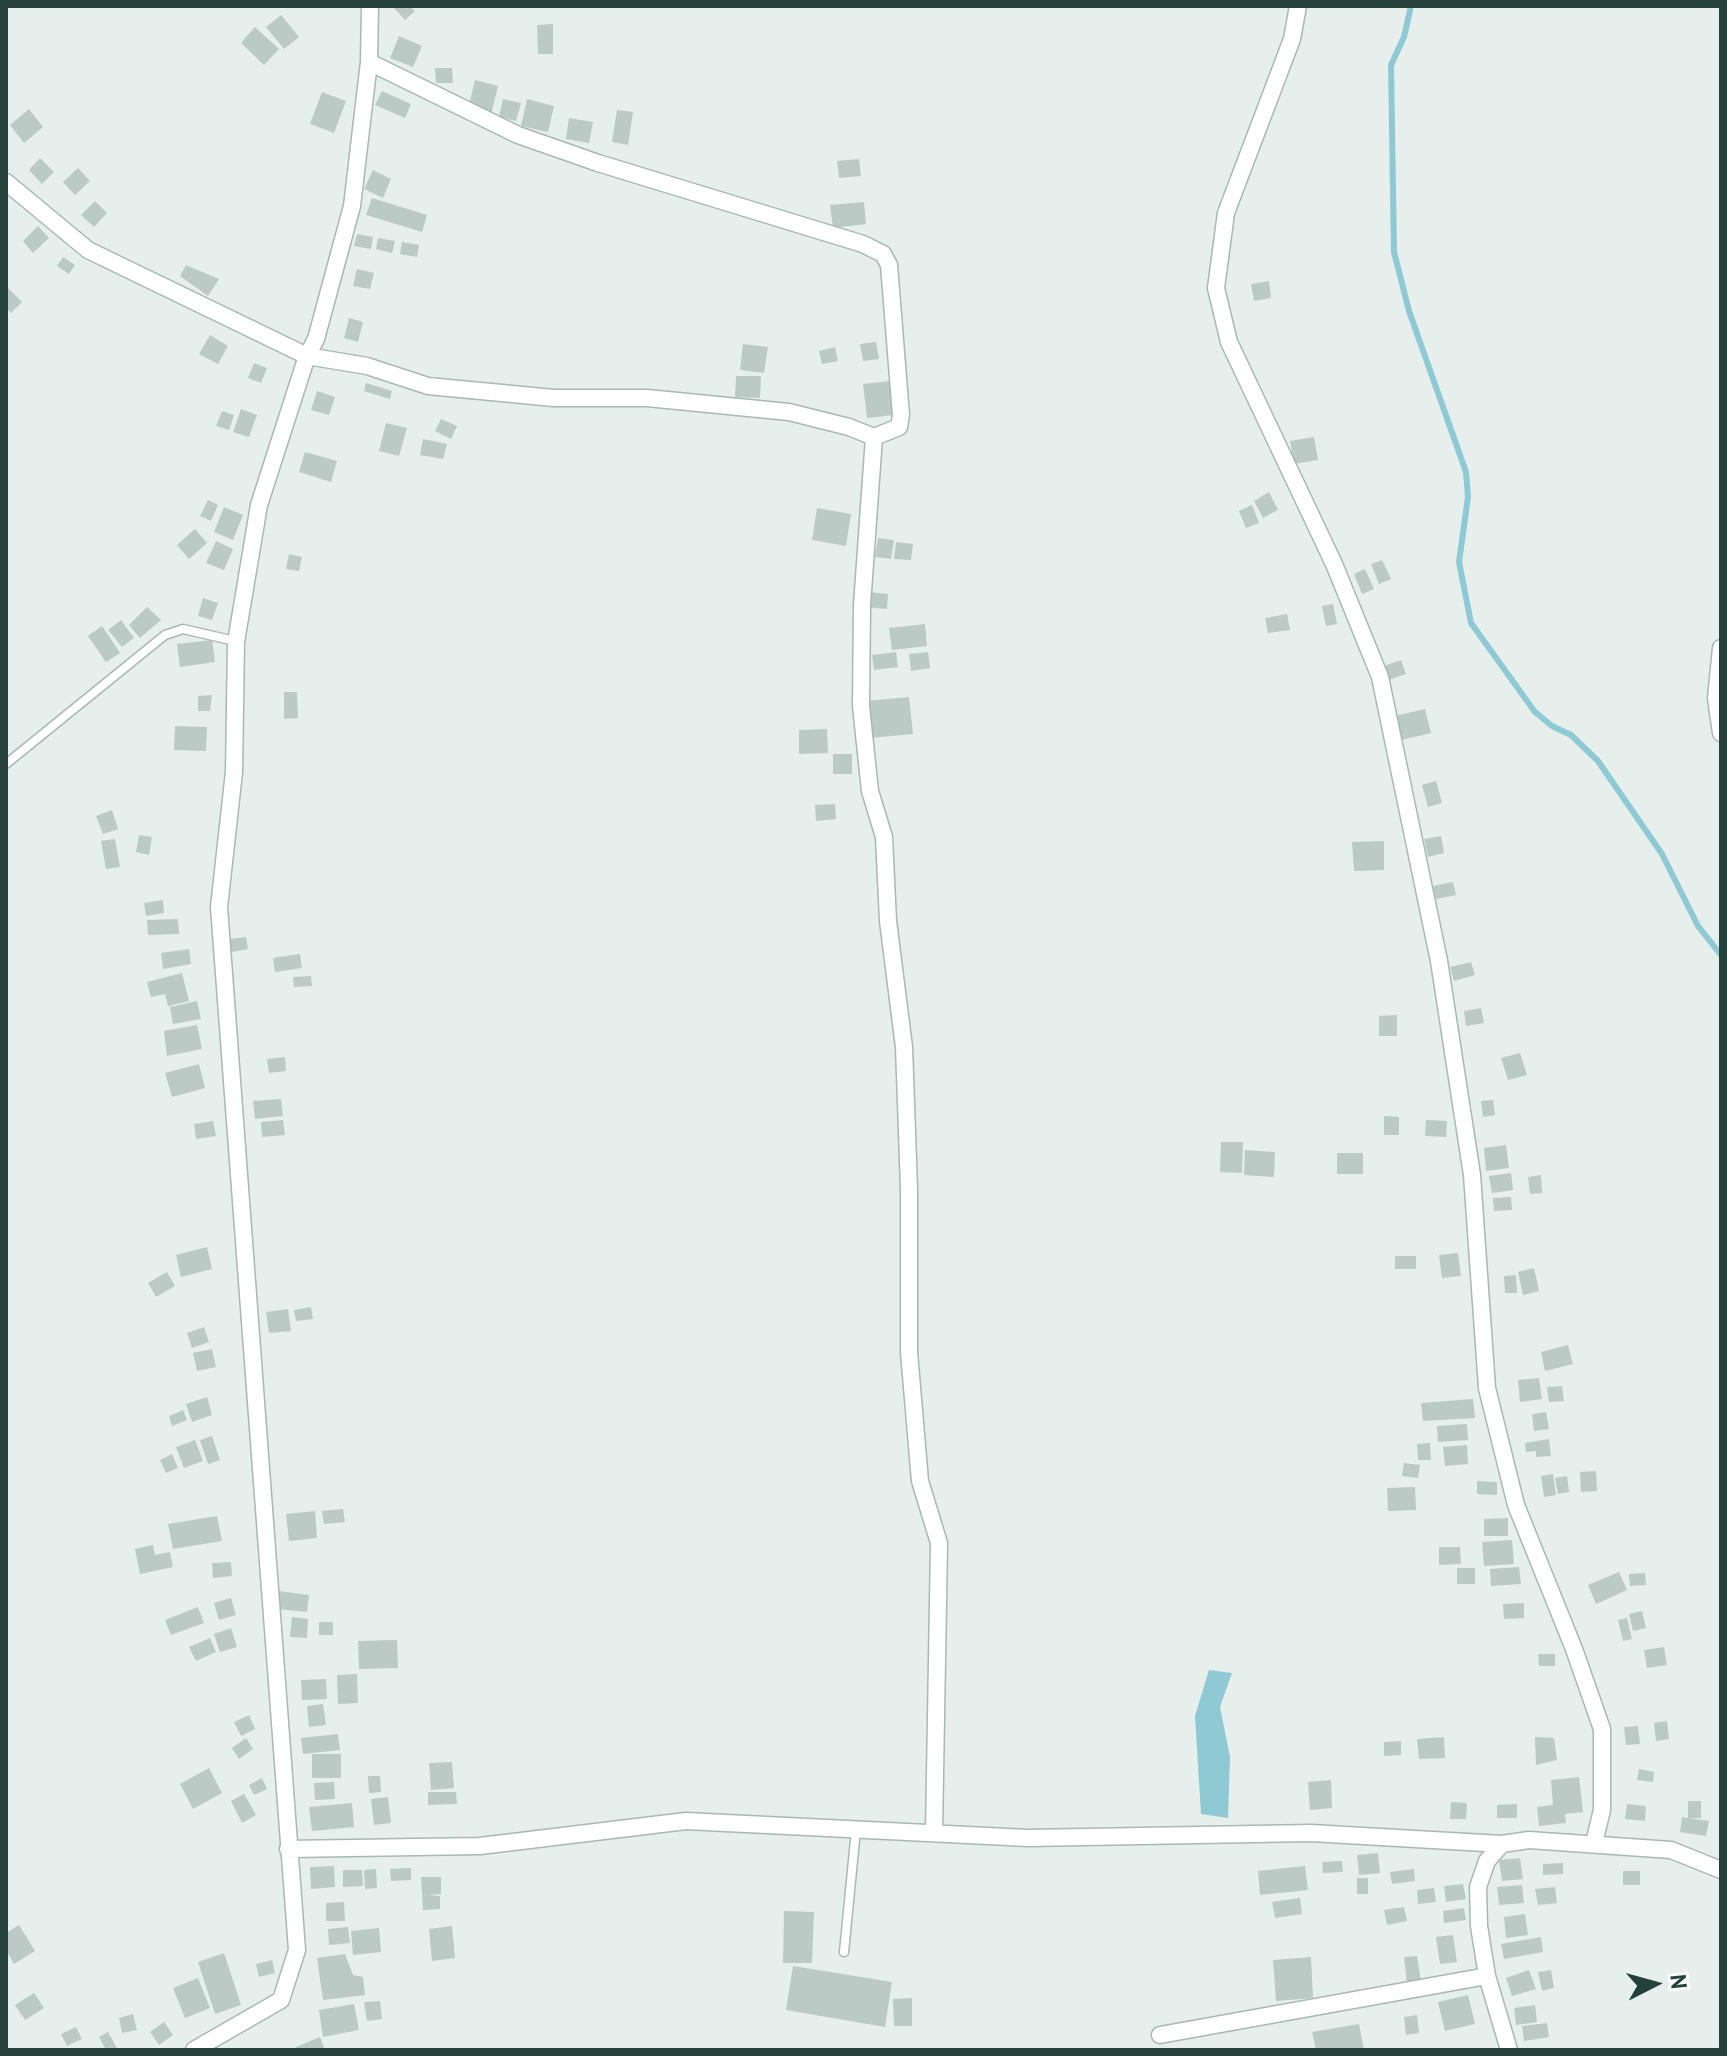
<!DOCTYPE html>
<style>
body{margin:0}
#map{position:relative;width:1727px;height:2056px;overflow:hidden;background:#e6efeb;font-family:"PT Sans",sans-serif}
canvas{display:block}
.frame{position:absolute;inset:0;border:8px solid #24423a;pointer-events:none}
.north{position:absolute;left:1615px;top:1944px;width:80px;height:80px;-webkit-text-stroke:6px #f7fbf9;paint-order:stroke;rotate:84deg;font-size:22px;font-weight:700;line-height:32px;text-align:center;color:#24423a}
.north::after{content:'';display:block;margin:auto;width:28px;height:36px;background:#24423a;clip-path:polygon(50% 0,100% 100%,50% 72%,0 100%)}
</style>
<div id="map">
<canvas width="1727" height="2056"></canvas>
<div class="frame"></div>
<div class="north">N</div>
</div>
<script>
const ctx = document.querySelector('canvas').getContext('2d');
ctx.lineJoin = 'round';
function fill(path, color) { ctx.fillStyle = color; ctx.fill(path, 'evenodd'); }
const shape = rows => new Path2D(rows.map(r => 'M' + r).join(''));
function trace(path, color, width, dash) { ctx.strokeStyle = color; ctx.lineWidth = width; ctx.lineCap = dash ? 'butt' : 'round'; ctx.setLineDash(dash || []); ctx.stroke(path); }
const water = shape([
 [1209,1670,1232,1673,1220,1707,1230,1757,1228,1818,1201,1814,1195,1716]
]);
const stream = shape([
 [1411,6,1404,37,1391,65,1394,252,1409,311,1466,472,1468,497,1459,562,1471,623,1535,712,1552,726,1571,735,1598,761,1662,854,1698,926,1721,955]
]);
const building = shape([
 [392,6,410,6,415,11,405,20],
 [281,15,299,37,284,49,266,27],
 [553,24,553,54,538,54,537,25],
 [255,27,279,49,264,65,241,43],
 [399,36,422,46,413,67,390,58],
 [435,68,452,68,453,83,436,83],
 [475,80,498,86,491,115,468,109],
 [382,91,411,104,405,118,375,105],
 [322,92,346,101,334,133,310,124],
 [503,99,521,103,516,121,499,117],
 [527,99,554,106,548,132,521,126],
 [29,109,43,127,24,143,10,125],
 [617,110,633,112,628,145,612,142],
 [569,118,593,122,589,143,566,139],
 [40,158,54,172,42,184,29,170],
 [859,159,861,176,839,178,837,161],
 [78,168,90,181,75,195,63,182],
 [373,170,391,179,383,198,364,189],
 [372,198,427,215,422,232,366,215],
 [95,201,107,213,94,227,81,215],
 [864,202,866,224,833,228,830,205],
 [38,226,49,238,33,253,23,241],
 [357,234,373,237,371,249,354,246],
 [378,238,395,241,392,253,376,249],
 [402,242,419,245,417,257,400,254],
 [63,257,75,265,69,274,57,266],
 [186,265,219,279,208,296,180,276],
 [357,269,374,273,370,289,353,286],
 [1269,281,1271,298,1254,301,1251,284],
 [6,286,22,302,11,313,6,308],
 [349,318,363,322,358,342,344,338],
 [210,335,228,346,218,364,199,354],
 [876,342,879,359,863,361,860,344],
 [743,344,768,347,764,373,740,370],
 [835,347,838,361,822,364,819,351],
 [254,363,267,368,261,383,248,378],
 [736,376,761,376,760,398,735,397],
 [890,381,894,415,867,418,863,384],
 [366,383,392,391,390,399,364,391],
 [317,391,335,397,329,415,311,410],
 [241,409,257,415,249,437,233,432],
 [222,411,234,415,229,430,216,426],
 [441,419,457,426,451,439,435,431],
 [386,423,407,428,399,456,379,451],
 [1314,437,1318,460,1294,464,1290,441],
 [423,439,447,444,443,459,420,455],
 [305,452,337,461,331,482,299,472],
 [1269,492,1278,510,1263,518,1254,501],
 [208,500,218,505,211,521,200,516],
 [1252,505,1259,523,1246,528,1239,511],
 [224,507,243,515,233,540,214,532],
 [817,508,851,514,846,546,812,540],
 [195,529,207,543,189,559,177,545],
 [878,538,894,540,891,559,875,557],
 [216,541,233,549,224,570,206,563],
 [896,542,913,544,911,560,894,559],
 [289,554,302,557,299,571,286,569],
 [1382,560,1391,579,1379,584,1371,564],
 [1365,569,1374,589,1362,594,1354,574],
 [868,592,888,594,887,609,866,607],
 [203,598,218,603,212,620,198,616],
 [1333,604,1337,624,1326,626,1322,606],
 [147,607,161,620,140,638,129,625],
 [1287,614,1290,630,1268,633,1265,618],
 [121,620,134,638,122,647,108,630],
 [925,624,927,646,892,650,889,628],
 [102,626,120,653,106,662,88,636],
 [212,640,215,662,180,667,177,644],
 [896,652,898,667,874,670,872,655],
 [928,652,930,668,911,671,909,654],
 [1401,660,1406,674,1380,683,1375,669],
 [284,692,297,692,298,718,284,719],
 [212,695,210,711,198,711,198,696],
 [909,697,913,734,870,738,866,701],
 [1425,709,1431,733,1401,740,1395,716],
 [175,726,207,727,206,751,174,750],
 [827,729,828,753,799,754,799,730],
 [833,754,852,754,852,774,833,774],
 [1436,781,1442,803,1428,807,1422,785],
 [835,804,836,819,816,821,815,805],
 [112,810,118,829,103,834,96,816],
 [139,835,152,837,149,855,136,852],
 [1441,836,1444,853,1428,857,1424,839],
 [115,839,120,867,106,869,101,841],
 [1384,841,1384,870,1354,871,1352,842],
 [1453,882,1456,895,1436,899,1433,886],
 [163,900,164,913,146,916,144,903],
 [178,919,179,934,148,935,147,920],
 [246,937,248,949,232,952,230,939],
 [189,949,191,964,163,969,161,953],
 [300,954,302,968,275,972,273,958],
 [1471,962,1475,975,1454,981,1450,967],
 [182,973,189,1001,168,1006,165,994,151,997,147,982],
 [311,976,312,986,294,987,293,977],
 [197,1001,201,1019,173,1024,170,1007],
 [1481,1008,1484,1023,1466,1026,1464,1011],
 [1397,1015,1397,1036,1379,1036,1379,1016],
 [197,1025,202,1049,167,1056,164,1031],
 [1520,1053,1527,1075,1508,1080,1501,1058],
 [285,1057,286,1071,269,1073,267,1059],
 [199,1064,205,1088,172,1097,165,1073],
 [281,1099,283,1116,255,1119,253,1101],
 [1493,1100,1495,1115,1483,1117,1481,1101],
 [1384,1116,1399,1117,1399,1135,1384,1135],
 [283,1120,285,1135,262,1137,261,1122],
 [1426,1120,1447,1121,1446,1137,1425,1136],
 [213,1121,216,1136,196,1139,194,1124],
 [1221,1142,1243,1142,1242,1173,1220,1172],
 [1506,1145,1509,1168,1486,1171,1484,1148],
 [1245,1150,1275,1152,1274,1177,1244,1175],
 [1337,1153,1363,1153,1363,1174,1337,1174],
 [1511,1173,1513,1190,1492,1193,1489,1176],
 [1541,1175,1542,1193,1530,1194,1528,1177],
 [1511,1197,1512,1210,1494,1211,1493,1198],
 [207,1247,212,1269,181,1277,176,1255],
 [1458,1253,1461,1276,1442,1278,1439,1255],
 [1395,1256,1416,1256,1416,1269,1395,1269],
 [1534,1268,1539,1291,1523,1295,1518,1272],
 [167,1272,175,1286,156,1297,148,1283],
 [1516,1275,1517,1293,1505,1293,1504,1276],
 [311,1307,313,1319,296,1321,294,1310],
 [288,1309,291,1331,269,1333,266,1312],
 [204,1327,209,1342,192,1348,187,1333],
 [1568,1345,1573,1364,1545,1371,1541,1352],
 [212,1349,216,1367,197,1371,193,1353],
 [1539,1378,1542,1399,1520,1402,1518,1380],
 [1562,1386,1564,1401,1549,1402,1547,1387],
 [207,1397,212,1415,192,1422,186,1404],
 [1473,1399,1475,1418,1423,1421,1421,1403],
 [183,1410,187,1420,172,1426,169,1416],
 [1546,1412,1549,1429,1534,1431,1532,1414],
 [1467,1424,1468,1440,1438,1442,1437,1426],
 [212,1436,220,1460,208,1464,200,1440],
 [1549,1439,1551,1456,1536,1457,1536,1451,1526,1452,1525,1443],
 [195,1440,203,1461,184,1468,176,1447],
 [1430,1443,1431,1460,1418,1460,1417,1444],
 [1467,1445,1468,1464,1445,1466,1443,1447],
 [172,1454,178,1468,166,1473,160,1460],
 [1404,1463,1420,1465,1418,1478,1402,1476],
 [1596,1471,1597,1491,1581,1492,1580,1472],
 [1553,1474,1556,1495,1544,1497,1541,1476],
 [1567,1476,1569,1492,1558,1494,1555,1478],
 [1477,1481,1497,1482,1497,1495,1477,1494],
 [1415,1487,1416,1510,1388,1511,1387,1488],
 [343,1509,345,1522,324,1524,322,1511],
 [315,1511,317,1538,289,1541,286,1514],
 [217,1516,222,1541,173,1549,168,1524],
 [1508,1518,1508,1536,1484,1536,1484,1519],
 [1512,1540,1514,1564,1484,1566,1482,1542],
 [153,1545,155,1555,170,1552,173,1567,140,1574,135,1549],
 [1439,1547,1460,1547,1461,1564,1439,1565],
 [231,1562,232,1576,213,1578,212,1563],
 [1519,1567,1521,1584,1491,1586,1490,1569],
 [1457,1568,1475,1568,1475,1584,1457,1584],
 [1619,1572,1627,1590,1596,1604,1588,1585],
 [1645,1573,1646,1585,1630,1586,1629,1574],
 [279,1591,309,1595,307,1612,277,1609],
 [231,1598,236,1615,219,1620,214,1603],
 [1524,1603,1524,1618,1504,1619,1503,1604],
 [198,1607,204,1623,171,1635,165,1620],
 [1642,1611,1646,1628,1633,1631,1629,1614],
 [292,1617,308,1619,307,1638,290,1637],
 [1627,1618,1632,1639,1623,1641,1618,1620],
 [319,1622,333,1622,333,1635,319,1635],
 [231,1628,237,1647,220,1652,214,1634],
 [210,1638,216,1652,196,1661,189,1647],
 [397,1640,398,1668,359,1669,358,1641],
 [1664,1647,1667,1665,1647,1668,1644,1650],
 [1538,1654,1555,1654,1555,1666,1539,1666],
 [357,1674,358,1703,338,1704,337,1675],
 [326,1679,327,1699,302,1700,301,1680],
 [323,1704,326,1725,309,1727,307,1706],
 [249,1715,255,1729,241,1736,234,1722],
 [1667,1721,1669,1739,1656,1741,1654,1723],
 [1638,1726,1640,1744,1626,1745,1624,1727],
 [338,1734,340,1750,303,1754,301,1738],
 [1444,1737,1445,1758,1419,1759,1417,1739],
 [1535,1737,1554,1738,1557,1760,1536,1765],
 [246,1738,253,1749,239,1759,232,1748],
 [1401,1741,1401,1755,1384,1756,1384,1742],
 [312,1754,341,1754,341,1778,312,1778],
 [452,1762,454,1788,431,1790,429,1763],
 [209,1768,222,1793,193,1809,180,1784],
 [1639,1769,1654,1772,1653,1782,1637,1780],
 [368,1776,380,1776,381,1792,369,1793],
 [1579,1777,1583,1812,1565,1814,1566,1823,1539,1826,1537,1807,1553,1805,1551,1780],
 [262,1778,267,1789,254,1795,249,1785],
 [1331,1780,1332,1808,1310,1810,1308,1782],
 [334,1782,335,1799,315,1800,314,1783],
 [428,1792,456,1792,457,1804,428,1805],
 [244,1794,256,1815,242,1823,231,1801],
 [388,1797,391,1823,374,1825,371,1799],
 [1688,1801,1701,1801,1701,1818,1689,1818,1709,1821,1706,1836,1680,1832,1682,1817,1688,1818],
 [1451,1802,1467,1803,1466,1819,1450,1819],
 [352,1803,354,1827,312,1831,309,1807],
 [1517,1804,1517,1818,1497,1818,1497,1805],
 [1627,1804,1646,1806,1645,1821,1625,1819],
 [1378,1853,1380,1873,1359,1875,1357,1855],
 [1520,1858,1523,1879,1502,1881,1499,1860],
 [1342,1861,1343,1872,1323,1873,1322,1862],
 [1563,1863,1563,1874,1543,1875,1543,1864],
 [334,1866,335,1887,311,1889,310,1867],
 [1305,1866,1308,1890,1260,1895,1258,1871],
 [411,1868,411,1880,391,1881,390,1869],
 [376,1869,377,1888,365,1889,364,1870],
 [1414,1869,1415,1881,1392,1884,1390,1872],
 [343,1870,362,1870,363,1886,343,1887],
 [1623,1871,1640,1871,1640,1885,1623,1885],
 [421,1877,441,1877,441,1894,428,1895,440,1896,440,1909,423,1910],
 [1357,1878,1368,1878,1368,1894,1357,1894],
 [1463,1884,1466,1899,1446,1902,1444,1886],
 [1522,1885,1524,1903,1499,1905,1497,1887],
 [1555,1887,1557,1903,1538,1905,1535,1889],
 [1434,1888,1436,1902,1418,1904,1417,1890],
 [1300,1898,1302,1914,1275,1918,1272,1902],
 [344,1902,345,1921,326,1921,326,1903],
 [1404,1907,1407,1921,1387,1925,1384,1910],
 [1464,1908,1466,1920,1444,1923,1443,1911],
 [784,1911,814,1912,812,1963,783,1963],
 [1525,1914,1528,1935,1506,1938,1504,1917],
 [19,1925,35,1951,14,1964,6,1950,6,1933],
 [452,1926,455,1958,432,1961,429,1929],
 [348,1927,350,1943,329,1945,328,1929],
 [379,1928,381,1952,353,1955,351,1931],
 [1453,1935,1457,1962,1440,1964,1436,1937],
 [1541,1937,1543,1952,1504,1959,1501,1944],
 [224,1953,241,2005,215,2014,198,1962],
 [345,1954,353,1975,363,1977,365,1995,323,2000,317,1958],
 [1417,1956,1421,1982,1407,1984,1404,1957],
 [1311,1957,1313,1998,1276,2001,1273,1960],
 [272,1960,275,1973,259,1977,256,1964],
 [793,1966,892,1982,885,2027,786,2010],
 [1529,1970,1536,1989,1512,1996,1506,1978],
 [1551,1970,1554,1988,1542,1991,1538,1972],
 [198,1978,210,2008,185,2018,173,1988],
 [34,1993,44,2008,25,2020,15,2005],
 [1468,1995,1475,2024,1445,2031,1438,2002],
 [912,1998,912,2026,894,2026,893,1999],
 [380,2001,382,2019,367,2021,364,2002],
 [354,2004,359,2030,323,2037,319,2010],
 [1535,2005,1537,2022,1516,2025,1514,2008],
 [133,2014,137,2030,122,2033,119,2018],
 [1417,2015,1419,2033,1406,2035,1404,2017],
 [164,2022,173,2035,159,2045,150,2032],
 [1547,2023,1549,2037,1524,2041,1522,2026],
 [1359,2024,1364,2050,1316,2050,1312,2032],
 [76,2027,82,2039,67,2046,61,2034],
 [108,2032,118,2050,106,2050,99,2037],
 [320,2037,325,2050,297,2050,296,2047]
]);
const lane = shape([
 [6,764,165,635,183,629,235,641],
 [844,1952,856,1830]
]);
const street = shape([
 [1298,6,1292,39,1226,213,1216,288,1229,342,1334,564,1380,677,1439,961,1472,1175,1487,1388,1516,1505,1574,1649,1602,1729,1602,1810,1594,1843],
 [369,62,518,135,598,163,863,244,883,254,889,265,901,415,899,427,874,437],
 [6,182,88,250,307,356,367,366,428,386,554,398,647,398,789,412,849,427,874,437,862,605,861,706,870,791,884,837,888,921,904,1047,909,1189,909,1352,920,1481,939,1543,934,1833],
 [1721,648,1716,698,1721,733],
 [288,1849,480,1846,686,1821,1028,1838,1311,1833,1502,1844],
 [1160,2035,1487,1976],
 [194,2050,281,2000,297,1950,219,907,234,772,236,642,259,505,307,356,316,339,352,206,369,62,370,6],
 [1509,2050,1487,1976,1479,1926,1478,1887,1487,1861,1502,1844,1529,1840,1671,1850,1721,1870]
]);
fill(water, '#8ec9d4');
trace(stream, '#8ec9d4', 6);
fill(building, '#bbcac4');
trace(lane, '#a8b8b2', 11);
trace(street, '#a8b8b2', 19);
trace(lane, '#fff', 8);
trace(street, '#fff', 16);
</script>
